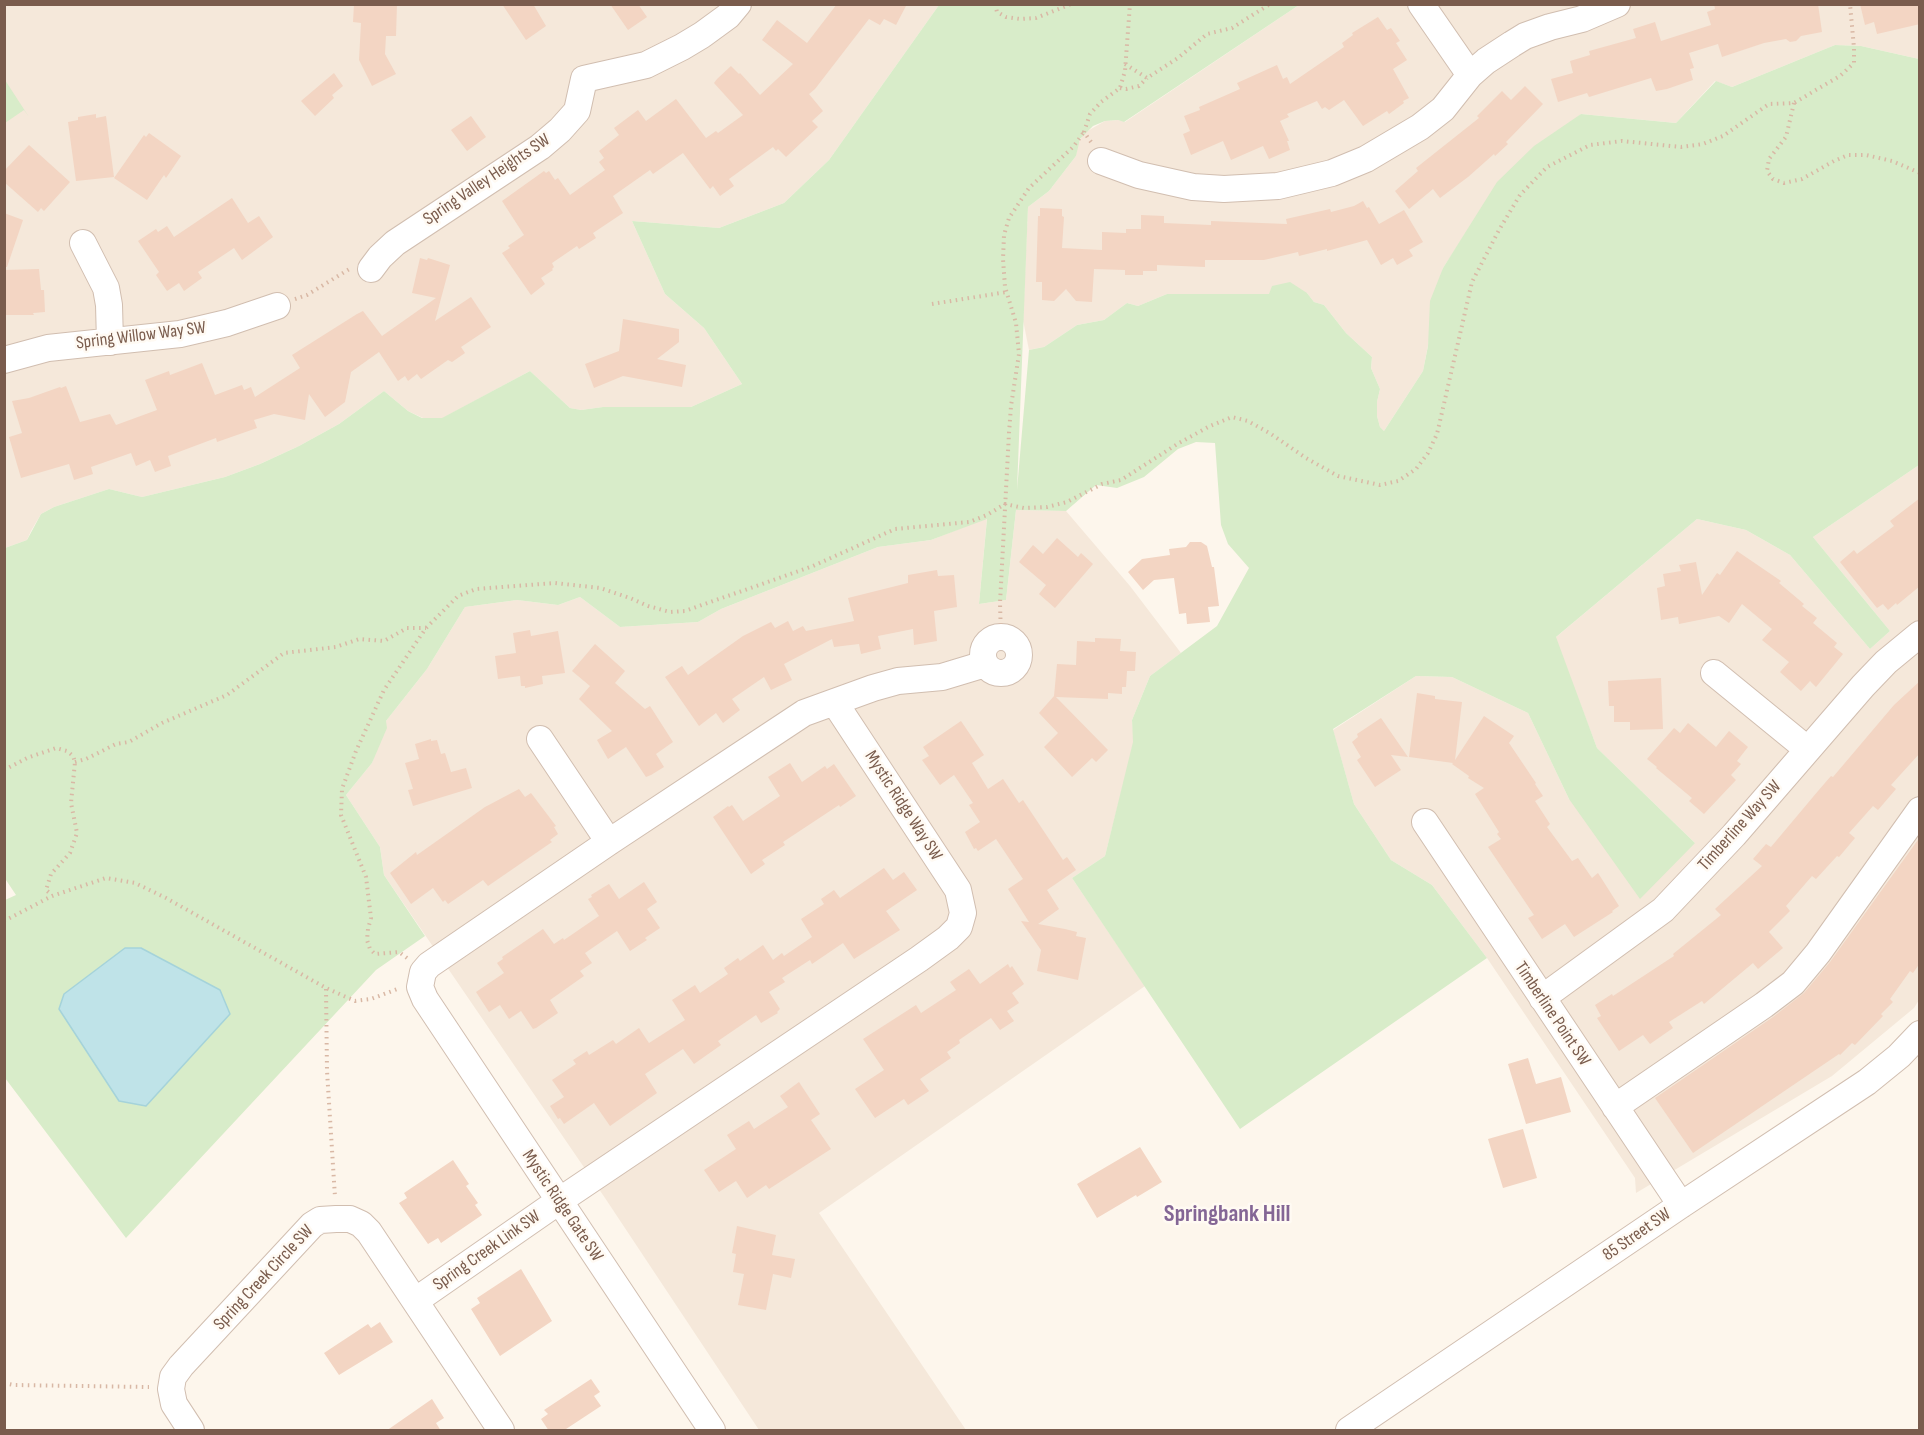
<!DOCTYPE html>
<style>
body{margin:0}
#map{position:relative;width:1924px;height:1435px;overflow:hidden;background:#fdf6ec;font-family:"Sofia Sans Condensed",sans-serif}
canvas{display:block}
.frame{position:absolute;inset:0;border:6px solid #7a5c4d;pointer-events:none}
</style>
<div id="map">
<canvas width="1924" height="1435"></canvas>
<div class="frame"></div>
</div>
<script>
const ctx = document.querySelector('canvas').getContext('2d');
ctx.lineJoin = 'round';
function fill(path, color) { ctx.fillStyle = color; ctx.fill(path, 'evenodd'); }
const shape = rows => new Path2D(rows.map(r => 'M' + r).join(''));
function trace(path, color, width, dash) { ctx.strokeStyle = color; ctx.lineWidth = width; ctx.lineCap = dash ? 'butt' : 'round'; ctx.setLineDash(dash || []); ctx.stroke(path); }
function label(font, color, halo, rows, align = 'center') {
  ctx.font = font + ' "Sofia Sans Condensed",sans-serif'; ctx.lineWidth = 5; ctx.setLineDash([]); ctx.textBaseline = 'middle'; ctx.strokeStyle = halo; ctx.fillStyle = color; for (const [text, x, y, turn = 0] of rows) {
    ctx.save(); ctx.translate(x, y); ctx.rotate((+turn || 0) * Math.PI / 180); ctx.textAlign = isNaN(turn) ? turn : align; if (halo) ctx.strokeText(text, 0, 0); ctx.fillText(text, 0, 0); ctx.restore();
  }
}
const residential = shape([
 [4,5,939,5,829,160,784,203,719,228,632,221,665,294,704,328,742,384,691,407,603,407,581,410,570,408,530,371,443,418,423,418,408,411,384,391,339,424,299,446,260,464,225,477,142,497,109,489,54,507,41,514,31,531,27,540,5,548],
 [1299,5,1919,5,1919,59,1861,46,1835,45,1732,87,1715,81,1676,123,1581,114,1470,227,1443,268,1423,371,1384,431,1380,427,1377,416,1377,402,1380,389,1371,368,1372,357,1346,333,1324,305,1314,302,1307,293,1270,294,1167,294,1138,306,1127,303,1104,320,1077,325,1044,347,1029,350,1023,320,1028,207,1049,191,1076,156,1077,146,1084,133,1105,121,1118,120,1125,122],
 [1919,465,1919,1000,1914,1008,1832,1076,1636,1193,1635,1178,1487,958,1432,885,1391,860,1354,804,1333,730,1416,676,1452,677,1528,713,1569,799,1695,843,1597,748,1555,638,1697,519,1746,530,1790,555,1870,649,1890,631,1813,537],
 [1016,510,1066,511,1130,586,1181,653,1150,676,1132,720,1134,742,1105,856,1072,878,1145,986,819,1213,966,1430,759,1430,605,1198,384,875,380,847,346,795,372,763,386,721,427,669,465,607,517,600,558,605,580,597,620,627,698,622,721,609,878,547,931,540,987,518,979,604,1006,600]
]);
const green = shape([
 [939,5,1299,5,1124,122,1118,120,1105,121,1093,126,1080,139,1076,156,1049,191,1028,207,1017,490,1029,350,1044,347,1077,325,1104,320,1127,303,1138,306,1167,294,1269,294,1272,286,1290,282,1307,293,1314,302,1324,305,1346,333,1372,357,1371,368,1380,389,1377,402,1377,416,1380,427,1384,431,1423,371,1428,346,1430,301,1443,268,1497,182,1534,146,1581,114,1676,123,1716,81,1732,87,1835,45,1861,46,1919,59,1919,465,1813,537,1890,631,1870,649,1790,555,1746,530,1697,519,1556,637,1597,748,1695,843,1640,899,1569,799,1528,713,1452,677,1416,676,1333,729,1354,804,1391,860,1432,885,1487,958,1240,1129,1072,878,1105,856,1133,742,1132,720,1150,676,1217,626,1249,568,1228,544,1221,525,1215,443,1196,442,1178,449,1144,477,1117,488,1096,485,1066,511,1016,510,1006,600,979,604,987,519,931,540,878,547,721,609,698,622,620,627,580,597,558,605,517,600,465,607,427,669,386,721,387,728,372,763,346,795,380,847,384,875,425,936,376,970,126,1238,5,1078,5,900,16,895,4,877,5,548,27,540,41,514,54,507,109,489,142,497,225,477,260,464,299,446,339,424,384,391,408,411,422,418,442,418,530,371,570,408,581,410,603,407,691,407,742,384,704,328,665,294,632,221,719,228,784,203,829,160],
 [5,80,29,117,24,110,5,123]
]);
const water = shape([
 [125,948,141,948,220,990,230,1014,146,1106,119,1101,59,1009,64,994,125,948]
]);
const building = shape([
 [354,4,397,4,396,36,386,36,385,54,396,74,372,86,359,60,361,23,353,22],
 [502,4,533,4,546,26,526,40],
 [610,4,638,4,647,17,628,30],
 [837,4,907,4,896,25,884,19,880,25,869,19,815,89,809,94,823,111,812,121,818,127,786,157,778,149,776,151,773,147,729,179,734,186,720,196,713,186,710,189,683,153,653,174,650,170,613,196,623,213,593,233,596,238,579,249,577,246,552,263,554,267,552,269,553,270,541,278,545,284,531,295,502,253,510,248,508,246,524,235,502,201,544,171,546,173,549,171,555,180,558,178,570,195,605,170,599,162,604,158,599,151,619,135,614,128,638,110,646,121,676,99,706,138,716,131,718,133,743,115,714,83,717,79,731,66,739,74,740,73,760,95,793,64,762,40,777,20,807,43],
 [1714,4,1818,4,1822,32,1801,36,1796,41,1790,42,1786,39,1764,43,1722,57,1718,44,1689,53,1694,68,1690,69,1693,80,1667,89,1656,91,1651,78,1589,97,1587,93,1558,102,1551,79,1573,73,1570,61,1590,55,1589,51,1636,38,1633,29,1655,22,1661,41,1711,25,1707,12,1715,9],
 [1860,4,1920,4,1920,24,1877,34,1874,22,1865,25],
 [1378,17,1387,30,1391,28,1400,41,1396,43,1407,60,1393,69,1409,98,1403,101,1404,103,1389,114,1387,111,1363,126,1344,100,1329,110,1325,107,1322,109,1317,101,1287,114,1289,117,1280,121,1289,141,1287,141,1290,150,1269,159,1263,146,1231,160,1223,141,1191,155,1183,134,1190,131,1184,116,1200,110,1199,107,1240,89,1237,83,1277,65,1283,79,1287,77,1290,84,1344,47,1342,43,1353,35,1352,33],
 [334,73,343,86,332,95,334,98,315,116,301,101],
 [1525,86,1543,104,1506,142,1508,144,1495,156,1494,154,1468,177,1440,198,1433,189,1409,209,1395,191,1418,171,1416,168,1479,118,1477,116,1502,91,1511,100],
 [96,114,96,118,106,116,114,177,76,181,68,122,78,120,78,117],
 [471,116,486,137,467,151,451,130],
 [149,133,181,156,166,178,164,175,147,200,114,178,144,135,146,137],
 [29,145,70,182,44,211,41,208,38,212,4,182,4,171],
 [232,198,248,223,259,216,273,237,242,260,234,248,198,272,202,278,184,291,179,283,167,291,156,275,159,272,138,241,156,229,158,232,167,226,174,237],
 [1363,201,1367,208,1369,207,1379,224,1404,210,1423,242,1409,250,1413,256,1397,265,1393,258,1381,265,1367,240,1327,251,1327,249,1299,256,1298,252,1264,260,1205,260,1205,267,1157,265,1157,271,1143,271,1143,275,1125,275,1125,270,1094,269,1092,302,1076,301,1066,289,1054,301,1042,300,1042,282,1036,282,1038,216,1040,216,1040,208,1062,209,1062,216,1064,217,1062,248,1102,250,1102,232,1126,233,1126,229,1141,229,1141,215,1164,216,1164,223,1211,225,1211,221,1287,224,1286,219,1330,209,1331,212,1354,206],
 [4,213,23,220,7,267,4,267],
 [420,258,427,260,428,258,450,265,435,321,471,297,491,327,461,347,465,353,452,362,448,360,421,379,417,374,408,381,405,376,398,381,379,352,351,372,345,402,325,417,309,394,305,420,274,414,254,420,257,428,217,442,216,438,168,456,171,466,155,472,150,460,136,466,131,453,91,467,93,474,74,480,69,464,21,478,9,437,22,433,12,401,29,398,60,387,61,388,66,386,80,422,110,414,116,425,157,410,145,380,169,371,170,375,202,363,215,395,242,385,244,390,251,387,255,397,300,368,292,355,357,314,363,311,382,336,436,298,412,293],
 [39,269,41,290,44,290,45,312,33,313,34,315,4,315,4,270],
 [623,319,679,329,679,342,657,359,686,365,682,387,623,376,594,388,585,364,619,351],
 [1920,498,1920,586,1897,605,1896,603,1888,610,1883,604,1877,608,1840,562,1854,550,1857,554,1894,526,1890,521],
 [1057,538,1078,557,1081,553,1093,564,1055,608,1039,594,1046,585,1019,562,1033,545,1043,554],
 [1190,542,1201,542,1207,546,1212,567,1214,567,1219,606,1208,607,1210,622,1187,624,1186,613,1179,614,1174,578,1154,580,1143,590,1128,572,1142,559,1170,555,1169,549,1186,547],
 [1737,551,1781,581,1779,583,1804,604,1802,606,1817,618,1813,623,1837,643,1834,647,1843,654,1816,687,1810,681,1801,691,1780,672,1789,662,1762,640,1772,629,1742,604,1729,623,1719,616,1679,624,1678,617,1661,620,1657,588,1665,586,1663,574,1681,571,1679,565,1696,562,1702,595,1717,573,1720,575],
 [937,570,938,576,954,575,957,607,934,611,937,641,914,645,913,629,878,636,881,649,861,654,859,644,834,647,832,639,784,664,792,680,771,690,764,677,732,699,740,710,723,723,716,713,699,726,665,677,682,666,688,675,743,636,771,622,775,628,788,621,793,631,803,626,806,631,854,621,848,598,908,583,908,575],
 [530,630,531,636,558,631,565,673,542,676,543,684,525,688,525,686,521,686,520,676,498,679,495,656,516,653,513,633],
 [1095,638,1121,639,1120,651,1136,652,1135,671,1127,671,1126,687,1122,687,1122,694,1108,693,1108,699,1056,697,1108,750,1096,762,1092,758,1072,777,1044,747,1058,733,1039,713,1054,696,1057,664,1076,665,1077,641,1095,642],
 [595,644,625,671,615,683,645,709,650,706,673,742,656,754,664,767,651,775,646,777,626,747,608,759,597,740,612,731,579,699,590,686,572,671],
 [1661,678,1663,729,1630,730,1630,722,1614,722,1614,706,1609,706,1608,681],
 [1920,681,1920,753,1891,785,1896,789,1878,810,1873,806,1849,833,1855,838,1839,857,1837,856,1816,879,1812,876,1786,906,1790,911,1769,932,1783,948,1758,969,1753,963,1704,1004,1702,1001,1669,1022,1673,1028,1650,1044,1643,1035,1619,1051,1597,1018,1601,1016,1595,1005,1612,994,1613,996,1674,956,1673,954,1721,915,1715,909,1762,866,1753,859,1766,844,1771,847,1818,791,1831,776,1833,777,1894,705],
 [1417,693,1435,696,1435,699,1462,702,1455,760,1484,716,1514,736,1509,743,1536,783,1535,784,1543,796,1535,801,1550,824,1547,827,1572,861,1578,858,1592,878,1598,873,1619,906,1612,911,1613,912,1574,937,1565,924,1542,939,1528,918,1534,915,1488,847,1501,839,1497,834,1499,832,1475,794,1484,788,1468,778,1469,776,1452,764,1453,763,1409,757],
 [1381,718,1408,757,1391,755,1401,770,1375,787,1357,760,1361,757,1352,742,1358,737,1357,734],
 [961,721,984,755,972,763,988,789,1003,779,1019,803,1023,800,1063,860,1067,857,1076,870,1047,890,1059,909,1038,924,1065,929,1077,932,1076,936,1086,938,1078,980,1037,971,1041,950,1021,921,1029,922,1008,889,1023,879,996,839,978,851,976,848,974,849,965,832,980,822,969,805,973,803,954,775,940,785,922,760,929,756,923,747],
 [1688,723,1716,747,1729,731,1748,747,1737,761,1741,764,1731,775,1736,780,1704,814,1689,801,1692,798,1656,768,1657,767,1647,759,1674,728,1680,733],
 [431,739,431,741,437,740,441,754,445,753,451,772,466,768,472,788,413,806,408,790,413,789,405,763,419,759,415,744],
 [790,763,802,782,825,766,827,769,834,764,856,796,840,807,839,805,783,842,785,845,762,860,765,864,751,874,713,817,728,806,729,807,732,805,743,821,780,796,768,777],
 [519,789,525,797,531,793,556,826,554,827,558,834,550,840,552,842,488,886,483,880,448,904,445,900,443,902,433,888,411,904,390,873,416,852,417,855,485,807],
 [1920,837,1920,963,1913,973,1910,971,1890,999,1893,1002,1881,1014,1883,1016,1855,1045,1852,1043,1840,1055,1839,1054,1693,1153,1655,1098,1773,1017,1804,993,1830,962],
 [884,868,893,880,904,872,917,890,886,911,900,930,854,959,843,943,812,964,810,960,782,978,785,982,769,992,780,1009,777,1012,778,1013,761,1023,756,1015,718,1041,721,1045,694,1064,683,1049,645,1074,657,1093,610,1126,594,1103,564,1124,560,1118,558,1119,550,1106,564,1097,552,1080,576,1064,573,1060,587,1051,589,1055,613,1040,616,1044,639,1028,649,1043,685,1020,672,1000,695,985,700,993,728,974,724,968,738,958,740,961,763,945,773,960,782,953,784,956,812,937,801,919,824,904,821,899,834,890,840,898],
 [644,882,657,902,647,909,660,928,645,938,647,940,630,951,617,931,585,953,592,963,580,971,584,976,550,1000,558,1013,536,1028,533,1029,521,1011,509,1019,500,1005,489,1012,476,992,504,973,497,963,503,959,502,957,543,929,554,944,563,938,564,940,599,916,588,899,592,897,591,895,604,887,609,884,619,899],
 [1008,964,1010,968,1012,966,1024,984,1012,993,1019,1003,1007,1011,1014,1021,1000,1030,991,1018,959,1040,960,1043,947,1052,951,1058,920,1079,929,1091,908,1105,904,1099,875,1118,855,1089,884,1070,863,1039,916,1005,921,1013,956,990,950,982,969,969,980,984],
 [1528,1058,1536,1084,1561,1077,1571,1112,1526,1124,1508,1064],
 [799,1082,820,1114,811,1120,831,1149,769,1189,766,1185,747,1198,736,1181,719,1192,704,1170,736,1149,727,1135,749,1121,754,1129,788,1107,780,1096],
 [1523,1129,1537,1178,1503,1188,1488,1139],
 [1140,1147,1162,1182,1137,1197,1136,1195,1097,1218,1077,1184],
 [453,1160,469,1184,466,1186,478,1203,475,1205,482,1215,441,1243,438,1238,428,1244,399,1203,407,1198,404,1193],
 [737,1226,776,1235,772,1255,795,1259,791,1278,773,1274,766,1310,738,1305,744,1274,733,1272,736,1254,732,1253],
 [521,1269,552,1321,500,1356,471,1309,480,1303,477,1298],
 [380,1322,393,1342,339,1375,324,1353,368,1324,371,1328],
 [591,1379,600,1392,594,1396,601,1406,563,1431,549,1431,541,1419,548,1414,544,1410],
 [432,1399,444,1418,436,1423,441,1431,386,1431]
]);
const path = shape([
 [995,4,997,12,1006,17,1020,19,1036,18,1071,4],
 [1125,64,1147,78,1178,58,1207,34,1232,28,1270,4],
 [1120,88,1126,89,1139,86,1147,78],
 [1794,103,1786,137,1769,159,1767,171,1773,179,1784,183,1802,179,1834,161,1848,155,1866,155,1892,161,1920,173],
 [1091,142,1084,132,1090,114,1101,102,1120,88,1125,71,1130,4],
 [295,299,307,295,351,268],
 [932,304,1007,292],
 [1001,637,1000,603,1009,433,1011,406,1019,354,1016,323,1005,287,1003,259,1004,235,1009,218,1029,188,1073,147,1084,132],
 [75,762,86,759,116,744,129,742,162,723,227,695,284,653,336,647,359,639,384,641,407,628,426,628],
 [4,770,27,758,56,748,67,751,73,756,75,762,71,803,77,833,70,853,51,874,46,890,52,895],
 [4,921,52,896,106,878,135,883,166,898,326,988,355,1001,371,999,400,988],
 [407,958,399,952,375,954,370,949,367,940,368,929,371,918,366,877,341,815,342,789,356,751,384,690,426,628,458,596,476,589,555,583,600,588,630,598,648,606,670,612,685,611,813,566,895,529,969,522,987,515,1005,504,1024,508,1047,507,1067,502,1102,484,1121,480,1179,443,1210,426,1232,417,1248,421,1271,434,1306,458,1338,476,1380,485,1398,481,1416,469,1428,453,1437,434,1472,282,1499,230,1520,195,1547,167,1590,145,1622,141,1681,147,1703,144,1723,136,1769,104,1794,103,1821,87,1840,76,1854,63,1854,48,1850,4],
 [326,989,327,1071,335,1197],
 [4,1383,14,1385,149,1387]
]);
const minor = shape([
 [1421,4,1470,75],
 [1101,161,1139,175,1193,187,1224,189,1278,186,1332,173,1366,159,1420,127,1443,109,1470,75,1486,61,1512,44,1525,36,1550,27,1582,19,1617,4],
 [83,243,106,288,109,305,110,342],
 [371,269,380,257,395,243,540,147,560,130,577,111,584,79,646,65,682,47,702,35,728,16,738,4],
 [4,360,48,348,180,334,227,323,277,306],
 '983 655a18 18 0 1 1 36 0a18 18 0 1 1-36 0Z',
 [1714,673,1807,749],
 [540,739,609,842],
 [1425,822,1681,1205],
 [1542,998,1663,910,1734,835,1863,686,1886,662,1920,634],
 [1615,1107,1764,1005,1793,983,1818,953,1920,810],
 [415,1301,559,1201,919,959,948,938,959,927,963,913,958,890,835,703],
 [191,1430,174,1404,171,1389,173,1377,181,1366,312,1225,320,1220,336,1219,350,1219,361,1224,369,1232,501,1430],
 [712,1430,425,999,420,987,423,972,429,965,609,842,804,713,873,688,898,681,942,677,985,664],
 [1349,1430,1681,1205,1867,1082,1899,1056,1920,1034]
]);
const streetNames = [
 ["Spring Valley Heights SW",487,180,-34],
 ["Spring Willow Way SW",141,336,-7],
 ["Mystic Ridge Way SW",903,806,57],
 ["Timberline Way SW",1740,826,-48],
 ["Timberline Point SW",1552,1014,56],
 ["Mystic Ridge Gate SW",562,1206,56],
 ["85 Street SW",1637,1235,-35],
 ["Spring Creek Link SW",487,1251,-35],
 ["Spring Creek Circle SW",264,1278,-47]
];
const districtNames = [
 ["Springbank Hill",1227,1215]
];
fill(residential, '#f5e8da');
fill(green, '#d8ecc9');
fill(water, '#bfe3e8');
trace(water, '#a5d3da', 1.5);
fill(building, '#f3d5c3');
trace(minor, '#d1beb0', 28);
trace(path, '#d9b8a5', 4, [1.5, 4.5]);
trace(minor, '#fff', 26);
label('18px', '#7a5c4d', '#fffaf3', streetNames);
label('bold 24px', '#846695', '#fffaf3', districtNames);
</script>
